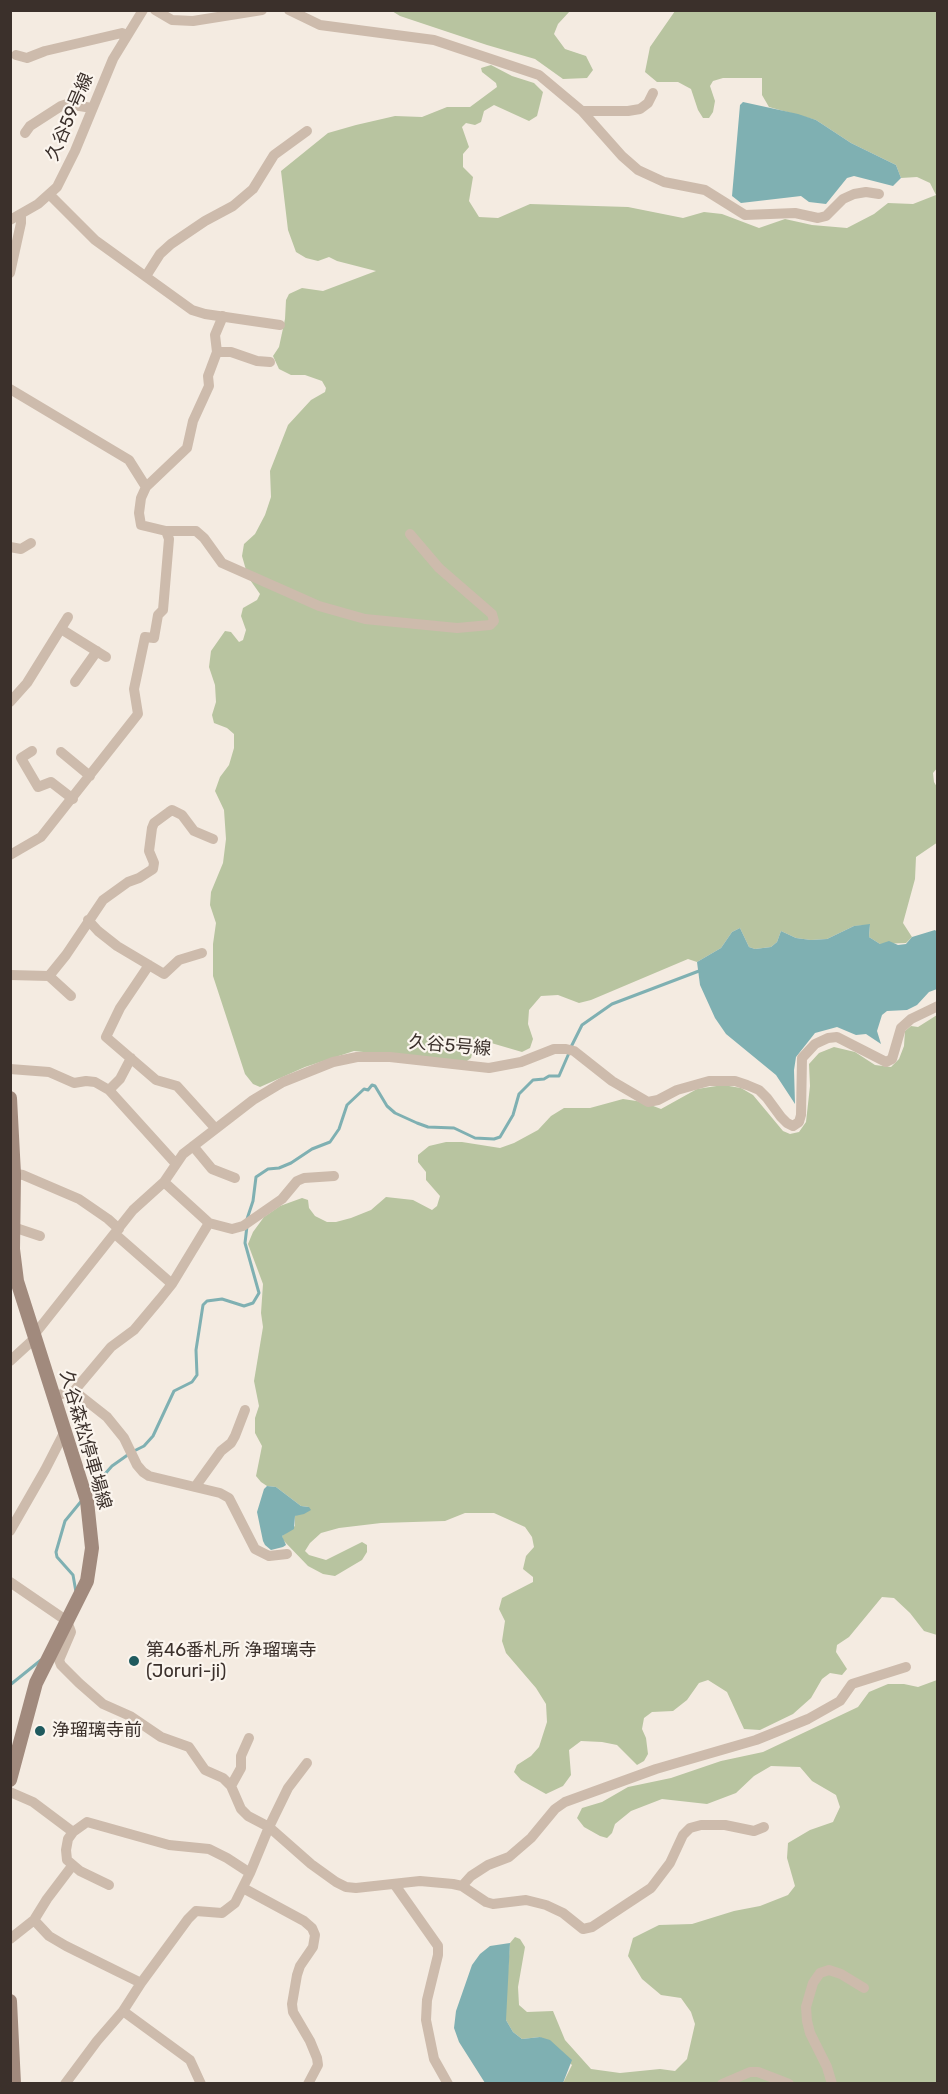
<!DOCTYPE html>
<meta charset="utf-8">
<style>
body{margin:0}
#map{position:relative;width:948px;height:2094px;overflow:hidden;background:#f4ebe1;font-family:Rubik,sans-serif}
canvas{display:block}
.frame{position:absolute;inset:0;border:12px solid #3b302b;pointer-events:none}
</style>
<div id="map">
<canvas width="948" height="2094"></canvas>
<div class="frame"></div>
</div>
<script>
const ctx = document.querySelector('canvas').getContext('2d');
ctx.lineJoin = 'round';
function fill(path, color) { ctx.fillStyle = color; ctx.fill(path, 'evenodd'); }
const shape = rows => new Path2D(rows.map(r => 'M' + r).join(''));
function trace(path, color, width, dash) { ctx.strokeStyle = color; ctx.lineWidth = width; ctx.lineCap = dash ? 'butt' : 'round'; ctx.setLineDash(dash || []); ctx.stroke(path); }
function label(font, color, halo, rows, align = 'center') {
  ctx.font = font + ' Rubik,"Noto Sans JP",sans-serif'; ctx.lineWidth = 4.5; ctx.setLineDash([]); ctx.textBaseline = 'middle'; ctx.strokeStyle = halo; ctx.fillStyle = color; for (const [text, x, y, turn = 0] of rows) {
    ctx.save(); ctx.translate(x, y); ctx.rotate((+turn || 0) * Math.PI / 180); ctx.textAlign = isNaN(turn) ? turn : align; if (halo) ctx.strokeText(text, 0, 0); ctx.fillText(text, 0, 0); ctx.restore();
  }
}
const green = shape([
 [392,11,570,11,558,24,554,34,565,49,586,56,593,70,587,78,563,79,535,59,487,45,400,16],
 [675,11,937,11,938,767,933,773,934,782,937,787,938,842,916,857,915,879,903,923,912,937,906,943,880,944,869,937,870,925,854,926,827,939,811,940,796,938,781,931,777,942,771,947,755,949,749,947,740,928,732,932,721,948,697,962,688,959,591,1000,579,1003,558,995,541,996,529,1010,528,1024,533,1039,530,1048,522,1052,481,1040,474,1045,471,1058,464,1063,354,1051,305,1067,260,1087,253,1084,245,1074,213,976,213,944,216,923,210,905,211,892,223,863,226,839,224,810,215,791,220,777,229,765,234,748,234,734,227,728,214,723,212,715,216,702,215,685,209,667,211,651,225,631,231,632,239,642,243,640,246,630,241,616,243,608,257,600,260,594,248,577,242,556,244,544,255,534,265,515,271,497,270,471,288,425,311,400,325,392,326,388,322,381,305,375,291,375,279,369,273,356,279,347,285,319,286,300,289,294,302,288,323,291,376,271,337,261,329,257,318,261,306,258,296,252,288,230,281,171,328,133,356,125,395,116,422,117,447,107,470,107,497,87,496,83,482,72,481,68,491,65,512,76,534,83,543,92,537,116,529,121,494,105,484,111,481,122,475,125,466,123,462,127,469,147,463,154,463,167,473,177,469,201,479,217,498,218,530,204,628,207,683,218,704,212,722,214,759,228,785,219,812,225,847,228,874,214,888,203,913,204,936,195,930,183,917,177,901,178,896,165,851,143,816,120,769,107,762,95,762,78,723,78,713,81,710,86,715,101,713,112,709,118,703,118,698,110,691,89,678,82,657,82,645,72,650,47],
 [937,1015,937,1635,924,1631,910,1613,894,1598,882,1597,849,1637,837,1645,836,1652,847,1669,842,1675,830,1673,822,1679,811,1698,793,1714,760,1730,744,1729,727,1692,708,1680,699,1683,687,1700,673,1711,652,1712,644,1718,642,1729,646,1738,648,1754,644,1761,637,1765,617,1745,602,1742,581,1741,569,1750,571,1775,563,1786,546,1794,521,1780,514,1772,517,1765,531,1756,539,1747,547,1722,546,1704,536,1688,506,1653,502,1641,505,1621,499,1609,502,1598,533,1582,533,1577,523,1569,526,1556,534,1547,532,1537,525,1527,494,1513,465,1513,445,1521,381,1523,339,1528,321,1533,310,1543,305,1551,309,1555,326,1560,362,1542,367,1545,367,1552,362,1560,335,1576,323,1574,308,1566,283,1540,282,1536,295,1526,295,1516,309,1507,301,1506,276,1487,267,1486,261,1482,256,1476,262,1446,255,1433,255,1418,259,1406,254,1381,263,1327,261,1313,263,1284,248,1244,253,1232,264,1217,280,1206,302,1198,308,1200,309,1208,315,1216,327,1222,336,1222,351,1218,371,1210,386,1197,413,1200,432,1210,437,1206,440,1196,426,1180,426,1172,418,1162,418,1155,429,1146,446,1142,462,1142,500,1148,514,1143,538,1130,551,1116,564,1108,590,1108,623,1099,643,1102,661,1109,697,1089,723,1085,741,1088,753,1095,783,1131,790,1134,799,1132,806,1122,810,1086,809,1064,819,1053,834,1047,855,1052,875,1065,891,1067,899,1059,904,1046,905,1031,911,1026,918,1027],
 [937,1680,937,2083,563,2083,572,2065,540,2037,522,2039,513,2032,506,2020,505,2011,510,1943,515,1937,520,1939,525,1947,518,1987,519,2005,527,2012,553,2011,565,2040,591,2069,620,2073,660,2069,675,2071,687,2059,695,2024,691,2012,681,1998,661,1995,642,1979,628,1956,633,1938,659,1925,692,1924,734,1911,760,1906,788,1895,795,1886,787,1858,788,1843,810,1830,833,1822,840,1807,836,1795,812,1781,800,1767,771,1766,754,1776,736,1793,707,1804,662,1799,631,1811,615,1824,612,1833,607,1838,600,1836,584,1827,577,1818,582,1808,602,1802,628,1787,671,1778,721,1761,763,1752,858,1707,869,1692,888,1684,904,1684,918,1687]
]);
const water = shape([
 [743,102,798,114,816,120,851,143,896,165,901,178,893,186,854,176,847,178,826,204,809,202,801,196,741,203,732,196,740,105],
 [870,924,869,937,880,944,889,941,898,945,906,944,912,937,935,930,937,932,937,989,929,992,917,1005,907,1010,887,1011,882,1015,877,1031,881,1044,866,1034,856,1035,837,1027,815,1033,796,1057,794,1070,795,1104,776,1075,726,1034,715,1018,700,985,697,962,721,948,732,932,740,928,749,947,755,949,771,947,777,942,781,931,796,938,811,940,827,939,854,926],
 [267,1486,276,1487,301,1506,309,1507,311,1510,304,1514,295,1516,294,1529,282,1536,286,1545,283,1547,271,1550,265,1545,263,1541,257,1512,264,1489],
 [510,1943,506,2020,513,2032,522,2039,540,2037,550,2040,572,2060,563,2083,485,2083,459,2042,454,2028,456,2011,472,1965,480,1954,490,1946]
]);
const stream = shape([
 [571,1047,582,1025,612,1004,699,971],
 [247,1219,253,1201,256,1177,268,1169,279,1168,291,1163,312,1149,330,1142,339,1129,347,1105,364,1089,368,1090,372,1085,375,1086,387,1106,395,1113,417,1123,428,1127,454,1128,475,1138,494,1139,500,1137,513,1115,519,1094,533,1080,544,1079,549,1076,559,1076,569,1053],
 [134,1451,144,1446,153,1436,174,1391,192,1382,197,1375,196,1350,203,1305,207,1301,222,1299,244,1306,253,1303,259,1293,245,1243,247,1226],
 [89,1492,112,1466,129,1454],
 [76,1592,73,1575,57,1557,56,1552,65,1521,83,1499],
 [10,1685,41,1660]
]);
const street = shape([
 [155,10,172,20,193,21,262,10],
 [289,10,320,25,434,40,539,75,582,111,622,156,638,170,664,182,705,190,745,215,795,213,818,218,826,216,843,199,854,194,866,192,879,194],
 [16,55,27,58,45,51,122,33,126,35],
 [582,111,628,111,640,109,648,103,653,93],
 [25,133,30,126,61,106,67,104,92,108],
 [50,195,95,240,192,310,205,314,280,325],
 [10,220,38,204,57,187,75,151,113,59,143,10],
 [10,273,21,223,21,215],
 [146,276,160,254,171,244,205,221,233,206,253,189,274,155,307,131],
 [223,316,215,335,217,352,208,376,209,386,193,421,187,448,146,487,141,498,139,513,141,525,166,531,196,531,204,538,222,563,319,606,365,619,457,628,490,625,494,621,492,614,439,568,410,534],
 [217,352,231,352,257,361,270,362],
 [10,389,129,460,146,487],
 [10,547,21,549,31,543],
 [61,629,106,657],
 [75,682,97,651],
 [10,702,27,683,68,617],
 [32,751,21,758,38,787,51,782,73,799],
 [61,752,90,776],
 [10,855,41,837,138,714,134,689,145,637,154,638,158,615,163,610,169,539,166,531],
 [88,920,98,931,117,946,164,974,179,960,202,953],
 [149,965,120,1008,106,1037,156,1080,177,1086,215,1128],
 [10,975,49,976,66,955,103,900,128,882,139,878,153,869,154,863,149,851,152,828,154,823,169,812,172,810,182,815,194,831,213,839],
 [49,976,71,996],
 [10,1069,49,1072,74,1083,86,1081,95,1082,109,1090,176,1164],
 [109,1090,120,1079,131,1058],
 [193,1146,212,1169,235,1178],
 [10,1173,23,1175,79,1199,108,1219,119,1229],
 [209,1223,232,1229,243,1226,282,1199,297,1181,304,1178,334,1176],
 [10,1226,40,1236],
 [115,1234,172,1284],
 [10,1361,34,1339,34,1335,133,1210,164,1182,183,1154,253,1100,283,1082,333,1062,357,1057,390,1057,489,1068,521,1062,554,1049,566,1049,574,1051,612,1081,648,1102,658,1100,677,1090,709,1081,735,1081,747,1085,759,1090,767,1098,781,1117,787,1123,793,1126,799,1122,801,1115,802,1058,815,1044,828,1038,837,1037,886,1062,892,1059,901,1028,911,1019,938,1006],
 [74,1391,111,1347,134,1330,160,1299,172,1284,209,1223,164,1182],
 [54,1396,74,1391,107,1417,124,1438,137,1465,143,1472,149,1476,220,1493,229,1498,255,1549,269,1556,287,1554],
 [195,1487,221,1451,231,1443,235,1436,245,1410],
 [10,1531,45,1470,65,1431],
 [10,1582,67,1621,71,1632,59,1660,61,1665,79,1683,103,1704,130,1716,161,1737,189,1747,205,1770,223,1778,231,1786,241,1809,248,1816,269,1827,250,1873,235,1903,222,1913,196,1911,188,1919,141,1983,123,2011,190,2060,201,2084],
 [307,1763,288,1788,269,1827,311,1864,336,1882,346,1887,356,1888,420,1881,453,1884,462,1886,486,1902,493,1904,526,1900,546,1905,563,1913,583,1929,592,1927,651,1888,670,1863,683,1835,690,1828,701,1825,725,1825,754,1831,764,1827],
 [231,1786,241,1768,241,1756,249,1738],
 [10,1792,33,1802,73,1832],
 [109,1885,80,1871,67,1860,66,1850,68,1839,73,1832,87,1822,169,1845,209,1849,227,1858,250,1873],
 [395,1885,438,1946,438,1955,427,2000,426,2020,434,2059,448,2084],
 [462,1886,471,1876,488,1865,509,1857,531,1838,555,1809,565,1802,656,1769,756,1740,808,1719,840,1701,852,1684,906,1667],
 [243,1888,304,1921,312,1928,315,1935,313,1947,300,1966,297,1975,292,2004,293,2012,310,2041,317,2058,318,2065,308,2084],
 [34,1920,47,1899,72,1866],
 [10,1939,34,1920,49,1936,66,1946,141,1983],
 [65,2084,97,2041,123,2011],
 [722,2084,750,2072,758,2072,789,2084],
 [832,2084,827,2067,810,2033,807,2021,806,2007,813,1983,820,1973,829,1970,841,1974,864,1988]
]);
const secondary = shape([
 [10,1098,14,1174,13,1249,17,1281,87,1501,92,1548,87,1581,36,1683,10,1780],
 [10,2001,14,2084]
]);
const markers = [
 [134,1661,6,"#1f5a5e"],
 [40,1731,6,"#1f5a5e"]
];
const streetNames = [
 ["久谷59号線",70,117,-67],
 ["久谷5号線",450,1046,5],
 ["久谷森松停車場線",85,1440,74]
];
const poiNames = [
 ["第46番札所 浄瑠璃寺",146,1651],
 ["(Joruri-ji)",146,1672],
 ["浄瑠璃寺前",52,1731]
];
fill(green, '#b8c4a0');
fill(water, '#7fb0b2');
trace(stream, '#7fb0b2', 3);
trace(street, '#cdbbac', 10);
trace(secondary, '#a18a7d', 14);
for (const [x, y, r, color] of markers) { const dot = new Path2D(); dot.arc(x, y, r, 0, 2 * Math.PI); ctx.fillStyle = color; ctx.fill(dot); trace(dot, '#fbf5ee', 2); }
label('18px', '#3b302b', '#fbf5ee', streetNames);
label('18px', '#3b302b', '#fbf5ee', poiNames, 'left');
</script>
